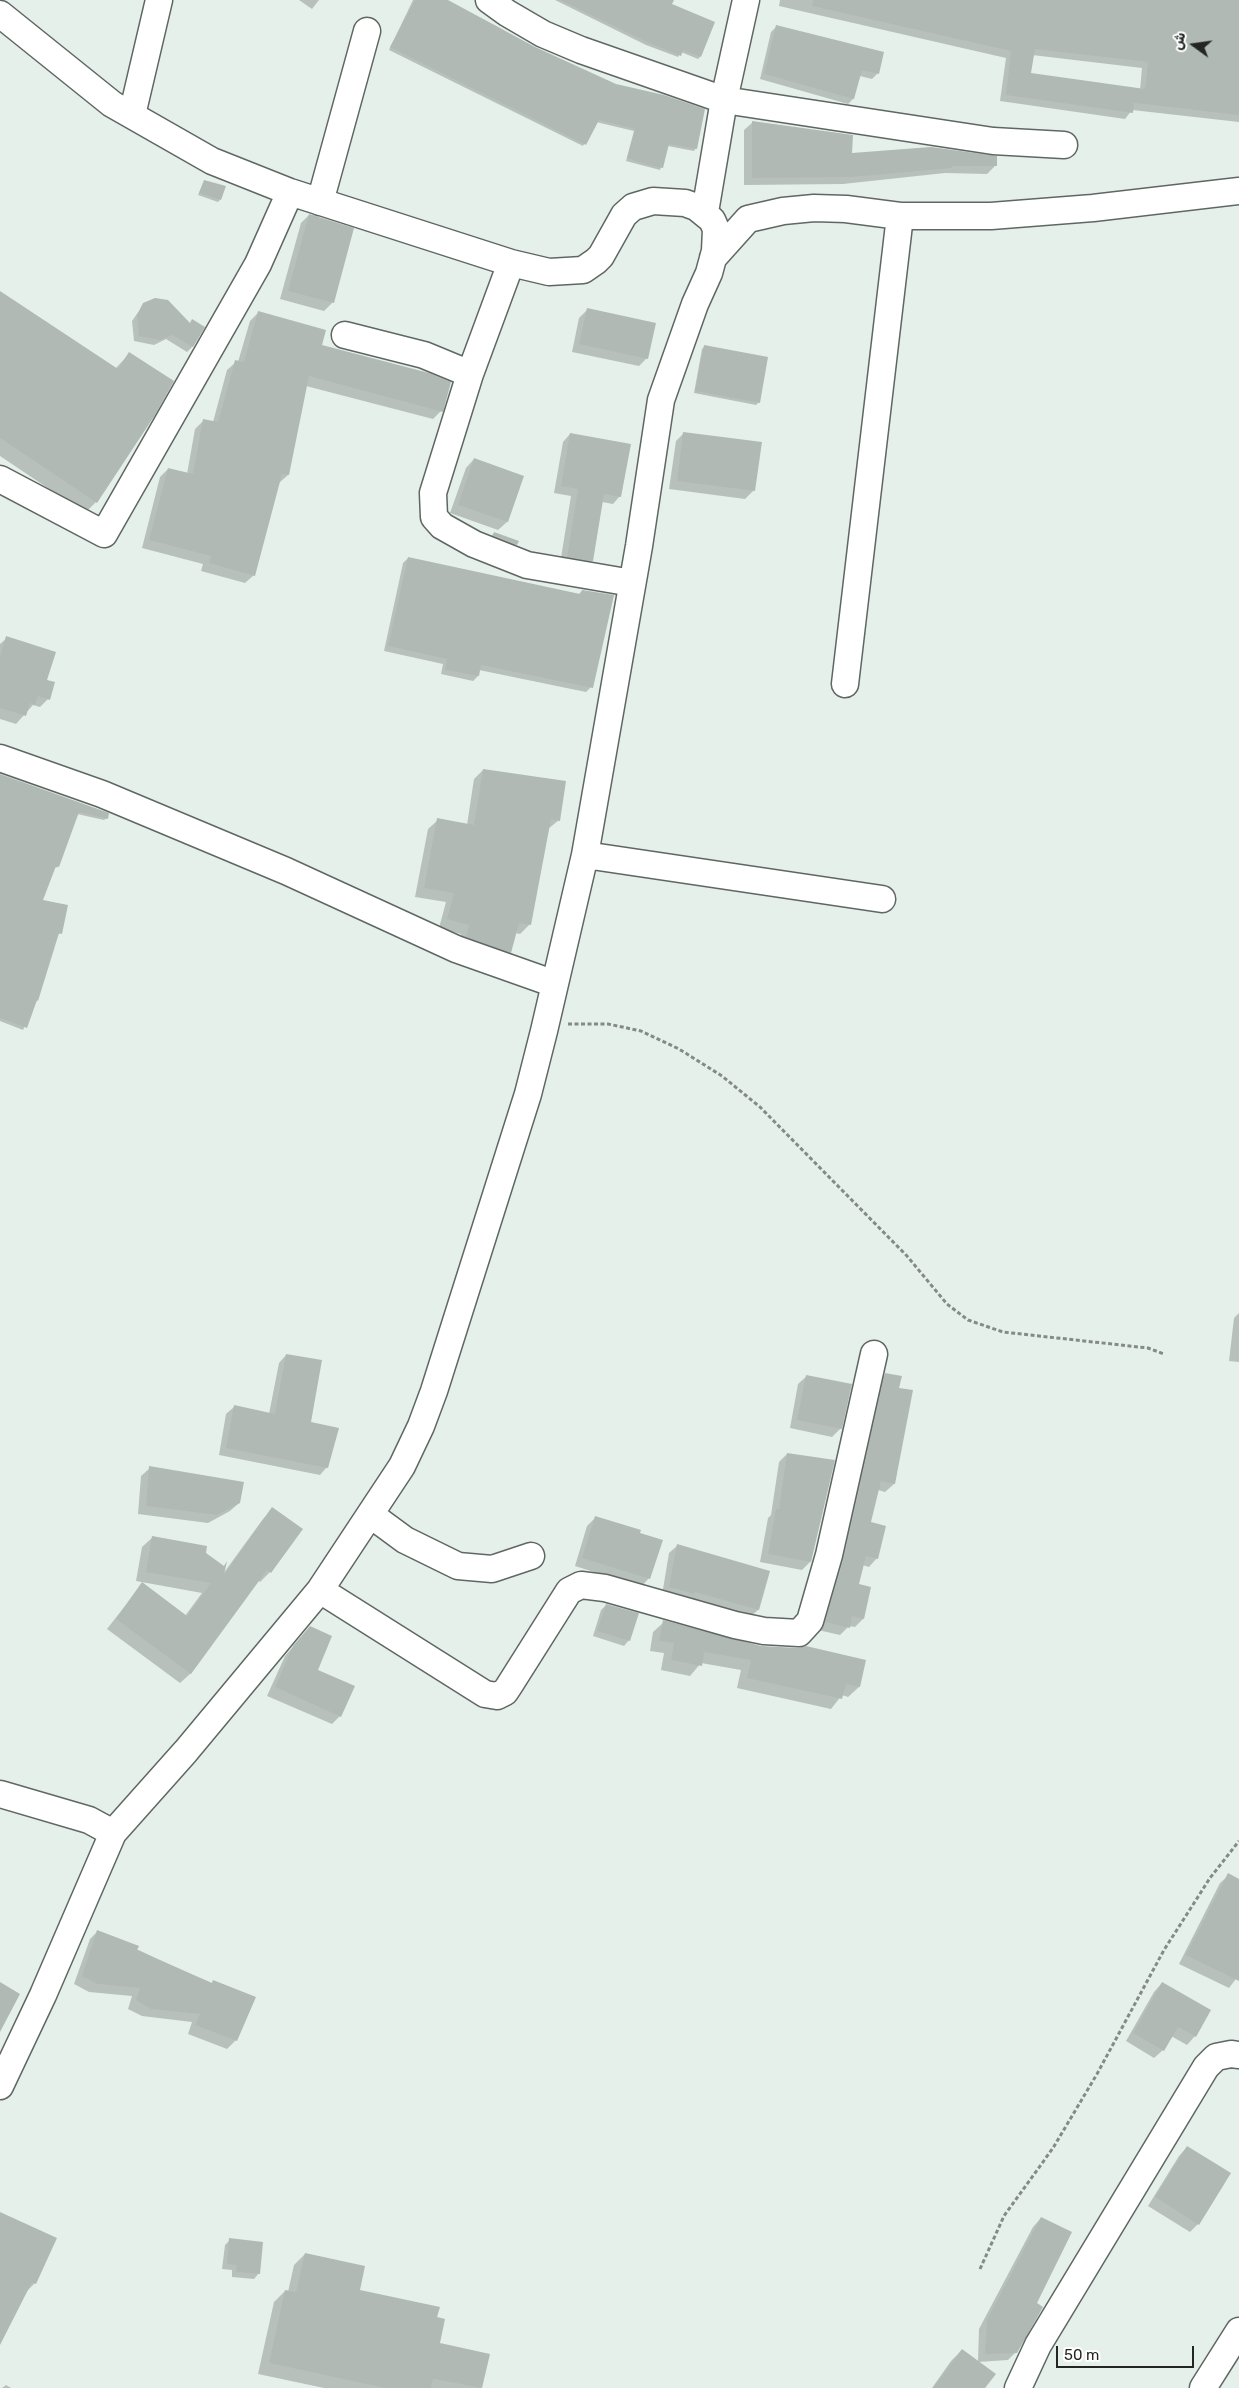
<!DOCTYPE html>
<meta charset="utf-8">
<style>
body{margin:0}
#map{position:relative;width:1239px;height:2388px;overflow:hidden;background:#e6f0eb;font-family:Rubik,Vazirmatn,sans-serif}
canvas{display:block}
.north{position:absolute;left:1169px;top:20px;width:50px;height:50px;-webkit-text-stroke:4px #fff;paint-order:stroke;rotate:284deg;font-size:14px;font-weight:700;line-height:20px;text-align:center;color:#232625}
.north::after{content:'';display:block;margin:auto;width:18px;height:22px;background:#232625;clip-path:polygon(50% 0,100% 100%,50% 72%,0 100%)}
.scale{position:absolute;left:1056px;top:2346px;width:138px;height:22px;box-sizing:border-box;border:2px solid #232625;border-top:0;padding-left:6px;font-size:15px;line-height:18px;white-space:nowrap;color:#232625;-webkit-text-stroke:4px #fff;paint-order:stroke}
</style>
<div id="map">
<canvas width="1239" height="2388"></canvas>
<div class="north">ش</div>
<div class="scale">50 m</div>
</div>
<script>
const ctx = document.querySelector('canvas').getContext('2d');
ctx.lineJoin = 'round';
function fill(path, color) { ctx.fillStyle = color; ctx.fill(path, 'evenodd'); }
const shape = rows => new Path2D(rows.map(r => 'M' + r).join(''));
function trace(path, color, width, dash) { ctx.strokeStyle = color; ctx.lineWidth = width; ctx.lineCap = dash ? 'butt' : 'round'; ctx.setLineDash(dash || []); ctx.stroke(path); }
const shadow = shape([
 [299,0,319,0,312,9],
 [413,0,445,0,498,27,696,148,694,151,668,146,660,170,626,161,634,131,596,122,583,146,389,50],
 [555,0,673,0,670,5,700,57,698,59,681,52,678,57,646,45],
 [780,0,1239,0,1239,122,1132,110,1125,119,1000,101,1006,58,779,6],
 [1032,55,1142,68,1140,90,1030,74],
 [776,27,883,53,877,74,872,79,860,76,853,99,848,104,760,79,771,32],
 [753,122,851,155,995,166,987,174,945,173,843,184,744,185,744,130],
 [204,181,220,200,218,202,198,195],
 [309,215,333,302,324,311,280,299,301,223],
 [0,294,115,369,130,353,96,502,85,513,0,456],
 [144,304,189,324,203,327,192,347,187,352,166,339,154,345,134,341,132,321],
 [587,310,647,358,639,366,572,352,579,318],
 [258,313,441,411,433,419,306,386,288,475,279,483,254,575,245,583,201,571,203,564,142,548,160,477,168,469,187,474,195,429,204,420,213,422,227,370,236,362,238,362,250,321],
 [704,347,759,402,756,405,694,393,702,349],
 [684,433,754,490,745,499,669,489,676,441],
 [570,434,620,496,613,504,602,502,592,561,585,568,560,564,571,496,554,493,563,442],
 [474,459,522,476,507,522,498,530,450,513,466,468],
 [494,533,516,544,511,550,489,539],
 [408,558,578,595,582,591,591,687,586,692,479,670,478,676,473,681,441,674,443,664,384,651,403,563],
 [7,638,46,681,48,699,40,707,33,705,16,724,0,719,0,644],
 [483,770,559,820,548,829,529,925,520,934,515,933,510,952,501,961,458,946,461,934,439,928,446,902,415,897,428,829,438,820,467,825,474,779],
 [0,775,107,818,104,820,77,814,58,867,54,868,42,901,61,933,57,935,37,1000,23,1030,0,1021],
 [1239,1313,1239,1362,1229,1361,1234,1318],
 [286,1355,327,1467,320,1475,219,1455,226,1414,234,1407,269,1414,279,1363],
 [885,1375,898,1389,894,1484,885,1492,878,1490,869,1523,877,1558,869,1567,862,1565,858,1585,870,1588,863,1619,855,1627,849,1626,840,1635,818,1630,877,1383],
 [807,1376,841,1428,832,1437,790,1428,798,1384],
 [787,1454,810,1562,802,1570,760,1562,768,1518,771,1515,779,1462],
 [150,1468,239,1503,230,1511,208,1523,138,1514,141,1476],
 [273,1509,270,1572,260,1582,258,1580,190,1674,180,1683,107,1629,142,1584,185,1616,202,1593,136,1581,142,1547,153,1537,204,1553,223,1574,263,1519],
 [595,1518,649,1578,641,1587,575,1566,587,1526],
 [678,1545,769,1572,758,1610,749,1618,662,1595,669,1553],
 [606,1605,629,1640,624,1646,593,1636,601,1610],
 [664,1622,761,1647,865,1661,859,1687,848,1697,842,1695,831,1709,737,1688,741,1670,701,1663,690,1676,661,1670,664,1653,650,1651,653,1632],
 [310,1627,316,1670,340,1716,332,1724,267,1696,285,1656],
 [1229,1875,1239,1881,1239,1975,1229,1988,1179,1964,1220,1883],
 [98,1931,211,1984,213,1981,236,2040,227,2049,188,2034,192,2022,142,2016,128,2009,132,1996,89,1992,74,1984,90,1939],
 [1162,1983,1195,2036,1187,2045,1171,2036,1163,2050,1154,2058,1126,2041,1154,1992],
 [1187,2147,1198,2224,1190,2232,1148,2206,1179,2156],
 [0,2213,35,2283,27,2291,0,2339],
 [1041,2218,1016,2352,1008,2360,978,2362,984,2388,932,2388,951,2361,962,2350,978,2362,979,2329,1033,2227],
 [230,2240,259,2273,254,2279,232,2277,232,2270,222,2269,225,2245],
 [305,2254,359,2291,436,2318,438,2344,488,2355,481,2388,324,2388,258,2374,274,2302,285,2291,288,2292,294,2265],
 [6,2385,11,2388,2,2388]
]);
const building = shape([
 [415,0,448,0,535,47,616,84,664,95,705,109,697,149,669,144,663,168,648,165,627,158,635,129,599,120,586,145,390,47],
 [560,0,674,0,672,4,715,22,701,57,683,50,681,56,649,43],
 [813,0,1239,0,1239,115,1134,103,1133,113,1006,95,1011,51,812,6],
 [1035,49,1148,62,1145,89,1031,73],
 [776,25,884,52,879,74,862,70,854,99,764,74],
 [752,121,853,135,852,153,931,147,997,156,997,166,952,166,952,168,852,177,752,178],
 [204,180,226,186,221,200,199,193],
 [309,214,354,228,334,303,288,291],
 [0,291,118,369,129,352,174,381,155,415,97,503,0,438],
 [155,298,168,300,190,323,192,319,205,327,193,347,172,335,160,340,139,336,137,315,143,303],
 [587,308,656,323,648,359,579,344],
 [258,311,326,330,322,345,429,373,451,382,443,412,309,376,289,475,282,474,255,576,209,563,211,556,149,540,168,468,193,474,203,419,218,422,235,360,244,362],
 [704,345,768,357,760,403,695,391],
 [683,432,762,442,755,491,677,481],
 [570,433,631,444,621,497,604,494,593,561,567,557,578,489,561,486],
 [474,458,524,476,508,522,458,505],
 [494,532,519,541,517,545,493,535],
 [408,557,580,594,582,590,614,595,593,688,481,665,479,676,445,670,447,659,388,646],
 [6,636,56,652,47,680,55,682,50,700,38,696,35,705,30,703,26,716,0,708,0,656],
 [483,769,566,781,560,821,551,819,531,925,519,923,511,953,466,937,469,925,447,919,454,893,424,888,437,818,474,825],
 [0,774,109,813,108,819,79,812,59,867,56,866,43,900,68,905,62,934,59,933,38,1001,37,1000,27,1028,0,1018],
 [286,1354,322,1360,311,1422,339,1428,328,1468,226,1448,234,1405,275,1414],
 [885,1373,902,1376,899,1388,913,1390,895,1484,881,1481,871,1522,886,1526,878,1559,866,1556,859,1584,871,1587,864,1619,852,1616,850,1628,825,1622,844,1558],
 [806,1375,852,1384,842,1429,797,1420],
 [787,1453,835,1460,811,1562,768,1554,776,1509,779,1509],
 [149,1466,244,1482,240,1503,217,1515,146,1506],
 [272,1507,303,1529,271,1573,267,1570,191,1674,116,1619,142,1582,187,1616,211,1583,146,1572,152,1536,207,1546,206,1553,224,1566,227,1561,224,1575],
 [595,1516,641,1530,640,1533,663,1540,650,1579,582,1558],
 [677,1544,770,1571,759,1610,695,1592,694,1594,669,1587],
 [606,1604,639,1613,630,1641,597,1631],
 [663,1620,761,1646,798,1648,806,1646,866,1660,860,1687,846,1684,842,1699,747,1678,751,1660,704,1652,702,1666,671,1660,674,1643,659,1641],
 [310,1626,332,1636,318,1670,355,1686,341,1717,275,1687,293,1646],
 [1228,1873,1239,1879,1239,1981,1186,1955],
 [97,1930,139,1946,137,1950,212,1983,213,1980,256,1997,237,2041,195,2025,200,2014,151,2009,136,2000,140,1988,98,1984,82,1976],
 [0,1982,20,1994,0,2032],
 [1162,1982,1211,2010,1196,2037,1178,2027,1164,2051,1133,2033],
 [1187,2146,1231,2173,1199,2225,1155,2197],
 [0,2212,57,2238,36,2284,32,2282,0,2345],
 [1041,2217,1072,2232,1037,2303,1043,2307,1017,2353,985,2354,987,2320],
 [229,2238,263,2242,260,2274,236,2272,237,2265,227,2264],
 [305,2253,365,2266,360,2290,440,2307,437,2317,445,2319,440,2343,490,2354,482,2388,433,2379,431,2388,385,2388,269,2363,285,2290,296,2292],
 [962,2349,996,2374,985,2388,933,2388]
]);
const path = shape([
 [568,1024,608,1024,641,1031,679,1049,722,1076,760,1107,907,1256,947,1304,968,1320,1003,1332,1148,1348,1164,1354],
 [980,2269,1004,2216,1053,2148,1097,2074,1164,1950,1210,1878,1239,1841]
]);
const minor = shape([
 [489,0,507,13,543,34,581,50,724,100,993,141,1064,145],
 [0,14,112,104,212,161,290,192,511,263,549,272,583,270,596,261,601,256,624,215,633,207,653,201,685,203,696,207,712,220,716,229,715,251,709,273,695,304,661,400,639,546,585,855,544,1031,528,1094,434,1391,421,1426,402,1466,320,1590,186,1751,113,1833,43,1995,0,2086],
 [132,115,159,0],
 [320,202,367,31],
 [705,212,724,100,746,0],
 [713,258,748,219,783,211,814,208,846,209,900,216,991,216,1093,208,1239,191],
 [511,263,470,374,433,493,434,517,442,526,474,544,527,565,632,583],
 [345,335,424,355,470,374],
 [0,479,104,534,258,264,290,192],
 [845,684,900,216],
 [0,758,102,794,286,871,456,949,555,984],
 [585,855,882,899],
 [371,1515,405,1540,458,1566,492,1569,531,1556],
 [320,1590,485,1694,497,1696,505,1692,509,1686,569,1591,581,1585,605,1588,735,1625,764,1631,799,1633,810,1621,829,1555,874,1354],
 [0,1794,89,1820,113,1833],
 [1018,2388,1038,2345,1206,2067,1216,2057,1231,2054,1239,2055],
 [1203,2388,1239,2331]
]);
fill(shadow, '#0003');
fill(building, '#b0b9b4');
trace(minor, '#5f6763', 29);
trace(path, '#848a87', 3, [4, 2.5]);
trace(minor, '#fff', 26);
</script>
